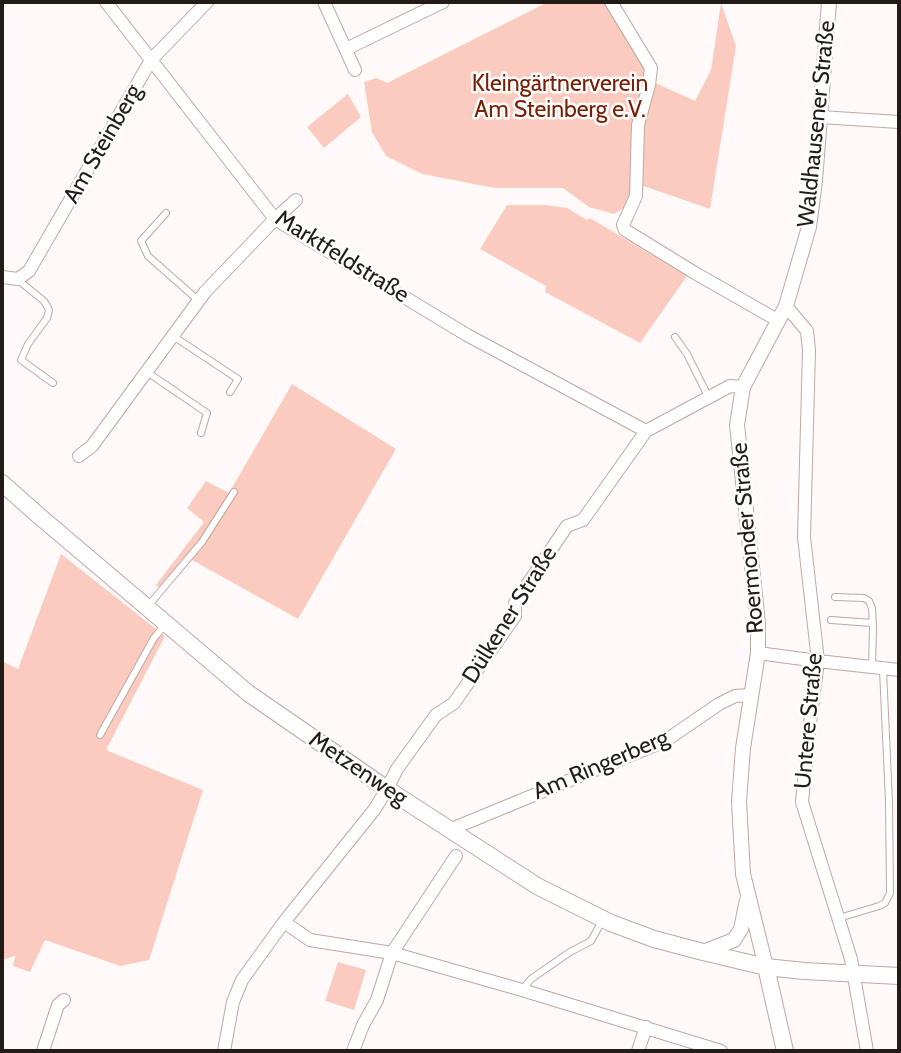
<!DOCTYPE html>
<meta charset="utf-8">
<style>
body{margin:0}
#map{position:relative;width:901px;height:1053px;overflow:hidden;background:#fffaf9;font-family:Cabin,sans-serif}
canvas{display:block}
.frame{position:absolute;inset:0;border:4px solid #231b18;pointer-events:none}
</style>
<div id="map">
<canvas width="901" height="1053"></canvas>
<div class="frame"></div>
</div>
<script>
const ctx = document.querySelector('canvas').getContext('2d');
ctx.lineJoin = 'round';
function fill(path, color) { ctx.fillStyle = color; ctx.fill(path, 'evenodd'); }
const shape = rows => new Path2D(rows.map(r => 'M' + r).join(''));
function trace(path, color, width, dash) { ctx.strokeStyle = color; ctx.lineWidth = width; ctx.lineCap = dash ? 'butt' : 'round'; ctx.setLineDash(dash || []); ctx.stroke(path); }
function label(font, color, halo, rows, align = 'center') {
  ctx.font = font + ' Cabin,sans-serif'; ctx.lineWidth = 5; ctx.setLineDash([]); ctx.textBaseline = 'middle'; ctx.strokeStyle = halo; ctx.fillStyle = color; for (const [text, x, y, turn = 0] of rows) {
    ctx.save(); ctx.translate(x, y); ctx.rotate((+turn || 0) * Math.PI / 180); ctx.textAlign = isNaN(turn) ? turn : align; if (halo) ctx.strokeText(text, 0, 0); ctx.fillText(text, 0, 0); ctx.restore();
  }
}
const green = shape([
 [548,2,613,2,654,65,649,80,695,101,711,70,721,3,736,46,710,209,632,182,629,205,614,214,589,207,563,188,495,188,422,174,386,156,372,132,364,82,376,78,387,83],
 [348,94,361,117,324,148,307,127],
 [507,205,546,205,567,208,587,220,590,218,687,276,640,343,545,292,546,286,480,249],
 [292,384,396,449,298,619,192,560,164,592,156,585,204,522,187,508,206,481,229,493],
 [61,554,165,636,106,750,203,790,149,960,120,966,45,940,30,972,13,966,15,956,2,960,2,661,18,669],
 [338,962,366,970,354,1010,325,1001]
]);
const service = shape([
 [166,213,141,241,148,256,199,301],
 [18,280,44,301,49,310,47,318,28,344,21,360,53,383],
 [173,336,238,379,230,392],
 [675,337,687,354,709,398],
 [147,372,207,413,201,433],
 [835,597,864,598,869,601,872,608,873,629,872,666],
 [148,606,202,542,234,492],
 [831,620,872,623],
 [100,735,154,638,165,625],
 [839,918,879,906,885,903,890,893,889,802,883,670],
 [522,990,531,979,570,952,591,941,603,919]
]);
const minor = shape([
 [106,2,275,219,467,335,646,431],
 [324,2,355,70],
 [611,2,651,68,649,85,638,125,636,196,623,225,625,230,695,273,779,321],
 [346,49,443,2],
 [820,117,899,122],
 [2,277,18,279,29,271,151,60,207,2],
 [786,306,807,331,809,350,804,537,818,661,809,731,802,802,851,959,867,1051],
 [79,456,92,446,205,292,275,219,296,200],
 [758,653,818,661,899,670],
 [449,830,665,741,719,704,735,696,750,695],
 [284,922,310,940,392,953,522,990,721,1051],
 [43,1051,58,1005,64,1000],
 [224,1051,233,1002,242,980,284,922,374,810,387,789,397,769,436,715,454,703,515,616,515,603,567,526,583,520,646,431,730,386,743,387],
 [353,1051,363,1025,377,1000,392,953,456,856],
 [638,1051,646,1027]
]);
const tertiary = shape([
 [703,952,734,940,741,929,747,900],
 [766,967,743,874,739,802,743,748,758,653,758,623,737,425,743,387,786,306,809,227,815,181,829,2]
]);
const secondary = shape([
 [2,483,38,515,248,693,387,789,537,886,611,923,654,939,703,952,766,967,804,971,899,976],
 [766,967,785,1051]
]);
const parkNames = [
 ["Kleingärtnerverein",560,84],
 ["Am Steinberg e.V.",560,110]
];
const streetNames = [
 ["Waldhausener Straße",817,124,-84],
 ["Am Steinberg",103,144,-60],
 ["Marktfeldstraße",342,257,32],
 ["Roermonder Straße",748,538,-95],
 ["Dülkener Straße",510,615,-58],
 ["Untere Straße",809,721,-85],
 ["Am Ringerberg",601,765,-23],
 ["Metzenweg",358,769,34]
];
fill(green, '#facbbe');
trace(service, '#bea8a2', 8);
trace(minor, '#bea8a2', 14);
trace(tertiary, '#bea8a2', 16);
trace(secondary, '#bea8a2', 18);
trace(service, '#fff', 6);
trace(minor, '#fff', 12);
trace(tertiary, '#fff', 14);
trace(secondary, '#fff', 16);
label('23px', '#772003', '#fff', parkNames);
label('23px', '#231b18', '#fff', streetNames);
</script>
